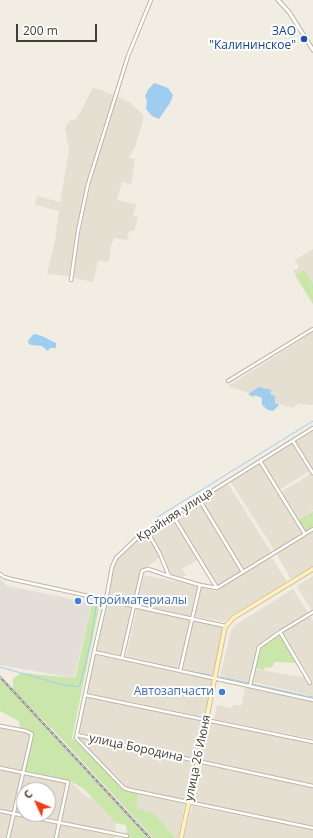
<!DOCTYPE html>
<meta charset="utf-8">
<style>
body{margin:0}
#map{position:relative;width:313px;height:838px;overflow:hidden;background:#f1ede3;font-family:"Open Sans",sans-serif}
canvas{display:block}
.north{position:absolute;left:16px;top:782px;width:40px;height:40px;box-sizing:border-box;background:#fff;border:1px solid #b4b1ad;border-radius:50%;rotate:314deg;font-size:11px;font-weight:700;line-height:16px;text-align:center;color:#433d33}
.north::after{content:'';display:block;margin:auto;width:14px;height:18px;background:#f83914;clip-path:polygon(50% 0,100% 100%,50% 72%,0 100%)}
.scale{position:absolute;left:16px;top:24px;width:81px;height:18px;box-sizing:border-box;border:2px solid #433d33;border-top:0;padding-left:5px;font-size:12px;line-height:14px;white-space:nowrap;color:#433d33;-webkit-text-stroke:3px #fff;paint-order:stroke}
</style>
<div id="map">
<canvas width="313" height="838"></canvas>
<div class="north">С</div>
<div class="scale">200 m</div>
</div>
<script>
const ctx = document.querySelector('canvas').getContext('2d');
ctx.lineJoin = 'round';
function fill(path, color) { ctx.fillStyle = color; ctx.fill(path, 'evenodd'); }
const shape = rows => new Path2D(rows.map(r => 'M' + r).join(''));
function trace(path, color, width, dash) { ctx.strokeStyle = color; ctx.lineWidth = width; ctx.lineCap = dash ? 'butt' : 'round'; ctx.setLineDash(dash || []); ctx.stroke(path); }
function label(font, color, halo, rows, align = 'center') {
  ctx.font = font + ' "Open Sans",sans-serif'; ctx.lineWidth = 4; ctx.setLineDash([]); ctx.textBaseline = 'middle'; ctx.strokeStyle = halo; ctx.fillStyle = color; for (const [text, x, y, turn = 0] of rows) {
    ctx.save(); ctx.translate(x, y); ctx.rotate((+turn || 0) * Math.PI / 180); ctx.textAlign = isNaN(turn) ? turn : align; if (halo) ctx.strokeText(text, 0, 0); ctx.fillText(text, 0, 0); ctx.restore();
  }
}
const residential = shape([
 [93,87,114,95,99,140,90,172,73,253,69,276,47,274,55,241,59,211,35,205,37,196,60,202,69,150,65,128,71,119,75,120,83,108],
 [117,96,131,103,143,115,143,121,135,147,129,158,135,159,131,184,122,182,117,200,136,204,133,216,138,217,134,231,129,231,127,240,114,238,111,246,109,262,98,261,93,282,73,278,75,256,93,174,103,139],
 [313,249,313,304,293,271,299,267,295,260],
 [313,332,313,405,299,404,292,408,228,386],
 [313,431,313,470,295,442],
 [293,443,311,470,279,490,262,462],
 [260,463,303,534,275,551,230,481],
 [312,473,313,475,313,510,298,520,281,492],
 [228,484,272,553,244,570,200,500],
 [198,501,242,572,217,587,174,516],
 [172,518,198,560,182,569,186,575,183,577,169,574,164,557,148,531],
 [313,531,313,566,291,579,276,553],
 [146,533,161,557,145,568,142,573,135,604,108,598,115,562,131,545],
 [271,556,287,582,230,616,224,622,194,616,200,587,216,591],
 [144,575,198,586,191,616,137,604],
 [313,576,313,611,312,611,297,586],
 [293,589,309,614,260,644,257,649,250,682,220,676,231,631,235,625],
 [107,601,135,607,124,656,97,650],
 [137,608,191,619,180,668,126,656],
 [310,616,313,621,313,682,282,632],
 [193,620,224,627,213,675,183,669],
 [95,655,212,680,205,717,87,693],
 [255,669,307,678,311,685,313,684,313,696,252,682],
 [245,687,313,702,313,739,214,719,217,705,232,708,233,705,242,705],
 [86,697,203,721,196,759,79,733],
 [209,722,313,744,313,784,201,760],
 [0,728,30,734,22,770,0,766],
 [78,736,195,763,187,800,129,788,123,785,78,738],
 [200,764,313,788,313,827,192,802],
 [0,769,21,773,13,812,0,809],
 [24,773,66,783,58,822,15,813],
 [24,790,48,790,48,814,24,814],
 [69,782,74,785,85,796,93,799,101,806,116,823,115,832,60,822],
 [139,794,185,804,178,838,176,838,166,828,136,808],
 [192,806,313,830,313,838,184,838],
 [0,812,12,815,7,838,0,838],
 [15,816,57,824,55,838,10,838],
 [60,825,116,836,116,838,57,838]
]);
const industrial = shape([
 [0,579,7,586,92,603,74,678,0,665]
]);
const green = shape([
 [304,270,313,284,313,304,295,275],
 [313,511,313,528,306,533,298,520],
 [93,600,100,602,72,738,124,789,139,794,136,808,153,813,166,826,166,828,176,838,153,838,54,731,13,690,13,678,22,673,75,678],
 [279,634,298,663,275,662,271,668,265,667,264,670,255,668,259,651,262,645],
 [0,679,148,838,130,838,127,835,126,825,116,823,83,788,67,780,24,771,33,734,31,731,20,728,19,721,0,711]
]);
const water = shape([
 [154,83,168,88,173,95,170,103,159,119,152,116,146,109,147,101,145,96,148,90],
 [34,334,42,336,56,343,56,348,50,348,48,351,42,346,31,345,28,343,29,339],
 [259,387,272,390,270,394,275,396,275,404,277,403,279,405,273,411,268,410,262,405,262,398,255,395,253,397,248,394]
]);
const stream = shape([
 [156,518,313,421],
 [97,651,121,657],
 [124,657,180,669],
 [0,667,60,684,78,687,81,682,91,641,97,600],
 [182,670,211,675],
 [220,677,250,683],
 [252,684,306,696],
 [308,696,313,697]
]);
const minor = shape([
 [71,280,78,231,88,184,128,56,151,0],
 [228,381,313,329],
 [313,428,137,538,116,558,112,567,106,600,94,652,76,738,124,788,130,790,313,828],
 [293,441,313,473],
 [260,461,305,534],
 [199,499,243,572],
 [173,516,217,588],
 [147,531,160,554,169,576,200,585,217,588,313,529],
 [0,574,4,577,11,579,225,626],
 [280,632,310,683],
 [94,652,313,700],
 [122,658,142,571,148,569,169,576],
 [180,671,200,585],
 [250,685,259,647,280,632,313,612],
 [85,695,313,742],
 [0,726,26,731,32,734,8,838],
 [77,735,313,786],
 [0,768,68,782,56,838],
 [0,811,127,836]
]);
const tertiary = shape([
 [278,0,289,12,313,50]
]);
const secondary = shape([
 [181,838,198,761,225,627,233,618,313,569]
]);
const rail = shape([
 [0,677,150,838]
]);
const markers = [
 [304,39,4,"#1a4fb4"],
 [78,601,4,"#3f7fe0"],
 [222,692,4,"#3f7fe0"]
];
const transitNames = [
 ["ЗАО",296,32],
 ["\"Калининское\"",296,46]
];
const streetNames = [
 ["Крайняя улица",175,515,-33],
 ["улица Бородина",136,748,12],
 ["улица 26 Июня",198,758,-78]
];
const shopNames = [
 ["Стройматериалы",86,601],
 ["Автозапчасти",214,692,"right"]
];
fill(residential, '#e5dfd1');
fill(industrial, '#e3ded8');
fill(green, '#cbe6ab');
fill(water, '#9fcdef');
trace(stream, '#9fcdef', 1);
trace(minor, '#bdb5a6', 4.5);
trace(tertiary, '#bdb5a6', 5);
trace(secondary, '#d2c193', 5.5);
trace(minor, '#fff', 2.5);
trace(tertiary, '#fff', 3);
trace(secondary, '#fef0c1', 3.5);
trace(rail, '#939393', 2.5);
trace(rail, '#fff', 1, [3]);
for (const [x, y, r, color] of markers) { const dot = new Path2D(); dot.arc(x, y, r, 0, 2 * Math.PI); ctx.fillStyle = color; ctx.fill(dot); trace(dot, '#fff', 1.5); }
label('12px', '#164399', '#fff', transitNames, 'right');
label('12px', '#433d33', '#fff', streetNames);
label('12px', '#366cbe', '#fff', shopNames, 'left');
</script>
